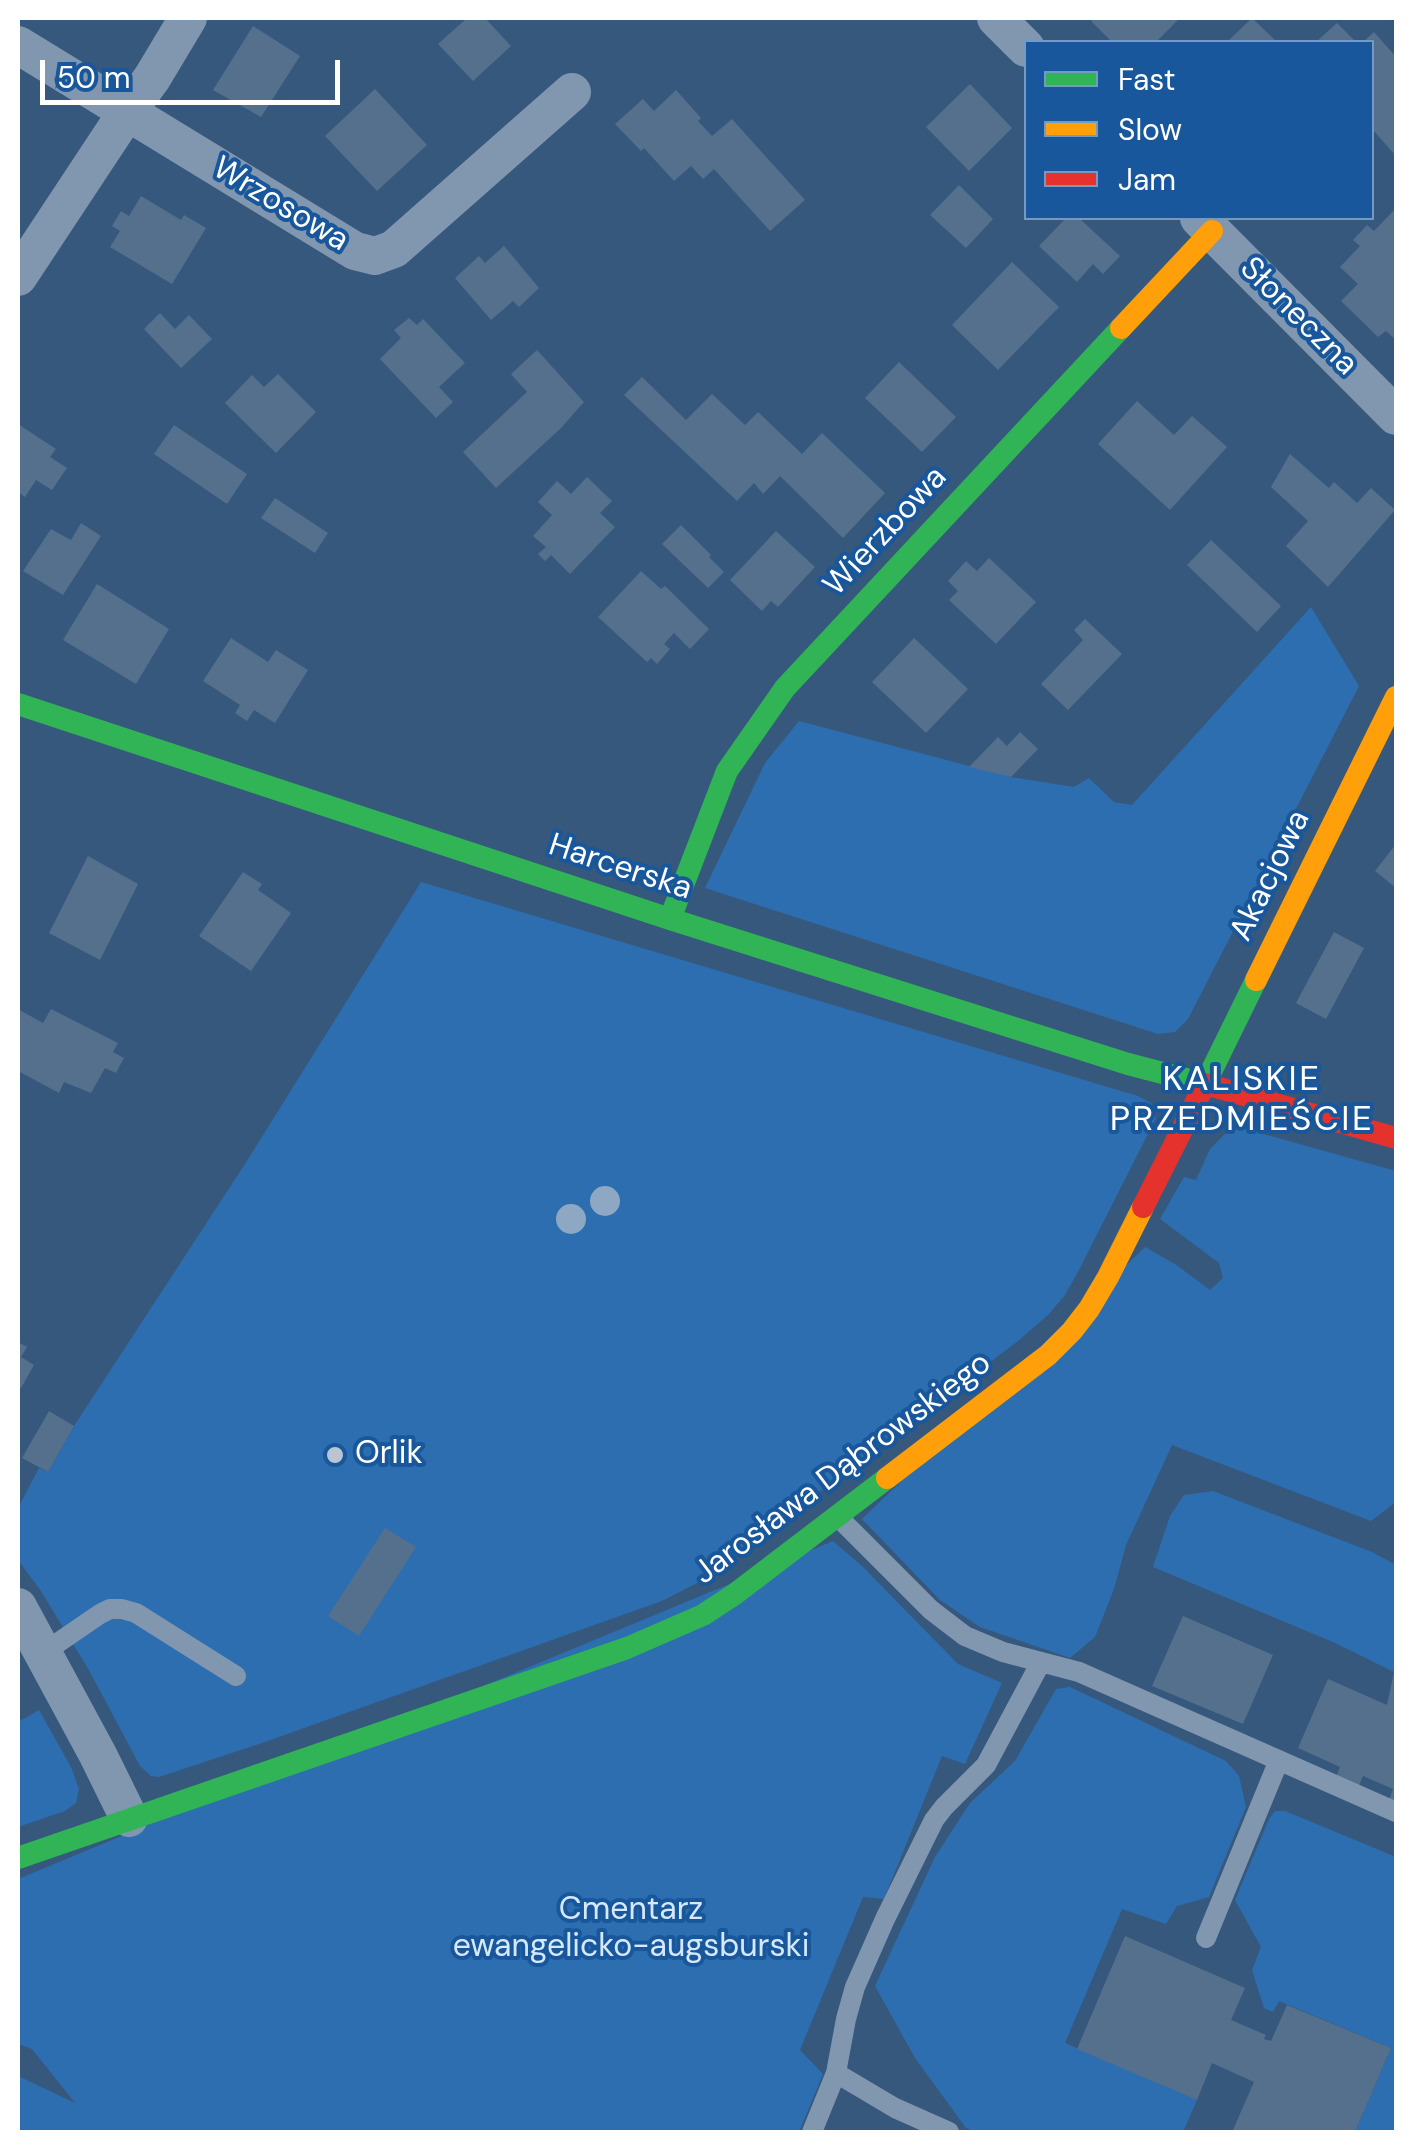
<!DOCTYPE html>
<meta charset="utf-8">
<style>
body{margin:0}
#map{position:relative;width:1414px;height:2150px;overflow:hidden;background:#36587d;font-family:"DM Sans",sans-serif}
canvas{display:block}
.frame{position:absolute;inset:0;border:20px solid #fff;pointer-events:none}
.legend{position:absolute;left:1024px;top:40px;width:350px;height:180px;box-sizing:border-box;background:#18579b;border:2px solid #749ac3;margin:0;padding:12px 18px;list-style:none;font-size:30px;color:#fff}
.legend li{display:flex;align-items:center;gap:20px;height:50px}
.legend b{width:50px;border:2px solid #749ac3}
.scale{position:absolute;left:40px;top:60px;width:300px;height:45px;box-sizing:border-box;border:5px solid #fff;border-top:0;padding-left:12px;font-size:30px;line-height:35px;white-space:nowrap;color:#fff;-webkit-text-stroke:8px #18579b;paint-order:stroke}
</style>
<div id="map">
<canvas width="1414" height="2150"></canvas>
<div class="frame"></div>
<ul class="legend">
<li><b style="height:12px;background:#30b455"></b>Fast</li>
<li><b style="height:12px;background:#ff9f0a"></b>Slow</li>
<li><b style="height:12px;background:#e5322d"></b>Jam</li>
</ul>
<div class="scale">50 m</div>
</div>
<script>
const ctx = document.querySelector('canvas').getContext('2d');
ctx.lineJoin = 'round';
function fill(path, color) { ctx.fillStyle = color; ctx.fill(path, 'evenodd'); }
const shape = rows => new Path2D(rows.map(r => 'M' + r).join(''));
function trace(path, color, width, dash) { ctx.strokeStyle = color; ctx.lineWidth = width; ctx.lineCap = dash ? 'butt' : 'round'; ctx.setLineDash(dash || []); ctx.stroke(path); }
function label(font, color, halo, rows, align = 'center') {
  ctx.font = font + ' "DM Sans",sans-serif'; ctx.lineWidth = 8; ctx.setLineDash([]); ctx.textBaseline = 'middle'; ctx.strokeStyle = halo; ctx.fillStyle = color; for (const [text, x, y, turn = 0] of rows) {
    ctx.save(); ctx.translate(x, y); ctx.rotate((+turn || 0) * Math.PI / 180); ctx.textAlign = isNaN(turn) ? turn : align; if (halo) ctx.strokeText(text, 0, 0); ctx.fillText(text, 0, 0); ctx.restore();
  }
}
const green = shape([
 [1311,607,1359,686,1188,1019,1175,1032,1158,1034,705,888,765,763,799,721,1011,777,1074,787,1089,778,1114,802,1132,805],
 [421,882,1138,1096,1151,1103,1156,1118,1079,1270,1065,1295,1049,1314,1018,1341,703,1580,662,1601,259,1744,159,1777,151,1776,140,1766,90,1672,41,1591,18,1560,18,1508,39,1468,48,1472,74,1426,245,1164],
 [1242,1128,1396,1171,1396,1502,1371,1521,1172,1445,1126,1545,1114,1589,1095,1637,1070,1658,980,1627,940,1600,862,1519,1145,1247,1175,1264,1210,1290,1223,1278,1219,1263,1160,1219,1184,1177,1196,1180,1210,1149,1227,1132],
 [1213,1491,1372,1552,1396,1565,1396,1668,1394,1672,1333,1642,1153,1567,1170,1516,1184,1495],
 [833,1541,863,1567,958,1664,1002,1683,965,1764,942,1756,884,1899,863,1897,800,2050,823,2074,799,2132,18,2132,18,2076,75,2103,32,2049,18,2044,18,1879],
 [1070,1687,1226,1761,1239,1776,1246,1807,1209,1897,1177,1906,1166,1924,1122,1909,1065,2043,1197,2100,1183,2132,976,2132,966,2128,915,2058,875,1986,935,1857,970,1803,1015,1761,1056,1689],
 [39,1710,71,1767,79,1789,76,1803,65,1811,18,1827,18,1722],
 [1275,1811,1285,1811,1396,1857,1396,2132,1355,2132,1391,2048,1279,2001,1273,2012,1264,2008,1252,1970,1261,1947,1235,1900,1269,1819]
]);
const building = shape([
 [467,18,485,18,511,46,473,81,438,44],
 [1094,18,1180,18,1156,42,1112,42,1091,21],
 [1252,18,1277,42,1227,42],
 [1337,23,1356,42,1316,42],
 [253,26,300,56,261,117,213,90],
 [1374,32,1396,57,1396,156,1372,129,1372,42,1363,42],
 [970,84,1012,128,969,171,926,127],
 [375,89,427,145,377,191,325,136],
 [676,90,701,118,698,121,712,136,732,119,805,200,770,231,714,169,703,179,691,166,674,181,644,148,641,151,615,124,643,99,654,111],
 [959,185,993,219,966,248,930,215],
 [141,196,181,220,184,215,206,228,172,284,110,247,120,231,112,226,121,211,129,216],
 [1396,208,1396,340,1386,331,1378,337,1341,301,1358,284,1340,267,1360,246,1353,240,1367,225,1374,231],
 [1066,218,1079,218,1120,256,1103,274,1093,264,1077,282,1039,246],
 [504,246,539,288,519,307,513,301,491,320,455,278,479,256,485,263],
 [1012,262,1059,307,998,370,952,325],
 [160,313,175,329,189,315,212,339,181,368,144,329],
 [409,318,417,325,423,319,465,363,439,387,453,402,436,418,380,359,401,338,394,330],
 [537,350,584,402,561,428,496,488,463,452,527,392,511,374],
 [899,362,956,417,922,452,865,398],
 [278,374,316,412,276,453,225,403,252,375,264,387],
 [642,377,686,420,712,394,745,425,758,412,802,454,822,433,885,493,843,538,780,476,763,494,754,483,737,501,624,395],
 [1137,401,1174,435,1192,416,1227,447,1170,510,1098,444],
 [18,424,56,449,50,457,67,468,52,490,36,480,25,497,18,492],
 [174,425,247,474,227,504,154,454],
 [1290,454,1329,488,1334,482,1357,503,1371,488,1395,510,1328,587,1286,546,1308,521,1271,487],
 [587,477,612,501,600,513,615,527,570,574,551,555,545,561,538,554,546,547,533,536,552,515,538,502,557,481,571,494],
 [275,498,328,533,315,553,261,518],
 [81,523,101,536,63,595,23,571,51,529,71,540],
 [681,525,711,555,709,557,724,572,708,588,662,544],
 [776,531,815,567,778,607,771,601,762,611,730,580],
 [1211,540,1281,606,1257,632,1187,565],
 [989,558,1036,602,996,644,949,600,958,591,948,581,966,561,977,571],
 [641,571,661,589,665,586,709,629,690,649,674,633,664,644,670,649,657,664,651,658,647,662,598,617],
 [97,584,169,629,136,684,63,640],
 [1085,619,1122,654,1068,710,1041,684,1083,640,1074,630],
 [231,638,268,662,276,650,308,670,275,723,254,710,247,721,235,713,240,705,203,681],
 [914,638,968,689,926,733,872,682],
 [1020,732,1038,749,1011,777,969,767,998,737,1007,746],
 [1396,844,1396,888,1375,871],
 [88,856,138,884,100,960,49,933],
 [243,872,262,884,258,890,291,913,251,971,199,936],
 [1334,932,1364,948,1326,1019,1296,1003],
 [18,1009,43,1023,51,1009,118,1043,113,1052,124,1058,116,1073,105,1068,91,1093,64,1082,59,1093,18,1071],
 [18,1342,27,1347,21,1357,34,1365,21,1388,18,1386],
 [49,1411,74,1426,48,1472,22,1458],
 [385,1528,416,1547,359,1636,328,1616],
 [1183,1616,1273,1655,1243,1724,1152,1686],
 [1395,1667,1396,1667,1396,1803,1389,1800,1393,1789,1363,1776,1359,1786,1336,1777,1340,1767,1298,1748,1328,1679,1387,1705],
 [1125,1936,1245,1988,1231,2020,1266,2035,1264,2039,1271,2041,1287,2005,1391,2048,1355,2132,1232,2132,1254,2082,1212,2063,1197,2100,1077,2049]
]);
const lane = shape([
 [838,1517,931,1610,965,1636,1003,1652,1079,1672,1396,1812],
 [43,1653,100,1614,110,1609,122,1609,136,1613,236,1676],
 [1206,1938,1279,1760],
 [836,2073,895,2108,949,2132],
 [812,2132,836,2073,846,2019,855,1987,885,1919,934,1820,944,1807,986,1765,1041,1662]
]);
const street = shape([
 [996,18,1026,48],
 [18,45,355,251,375,256,394,249,572,92],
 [1199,218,1396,416],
 [18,277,127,112,152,78,188,18],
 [18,1607,98,1755,129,1818]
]);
const fast = shape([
 [18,704,670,919,1128,1064,1205,1084,1256,980],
 [670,919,727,771,785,688,1121,328],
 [18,1858,627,1648,703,1615,735,1594,887,1478]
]);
const slow = shape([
 [1121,328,1212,231],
 [1256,980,1396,697],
 [887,1478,1048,1355,1072,1331,1089,1309,1108,1277,1143,1207]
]);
const jam = shape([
 [1143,1207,1205,1084,1396,1138]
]);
const trees = [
 [605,1201],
 [571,1219]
];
const markers = [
 [335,1455,10,"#b9c5d2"]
];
const streetNames = [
 ["Wrzosowa",280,205,31],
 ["Słoneczna",1298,317,45],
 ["Wierzbowa",886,532,-47],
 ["Harcerska",620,868,18],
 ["Akacjowa",1271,876,-64],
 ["Jarosława Dąbrowskiego",843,1469,-37]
];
const poiNames = [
 ["Orlik",355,1455]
];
const parkNames = [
 ["Cmentarz",631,1911],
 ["ewangelicko-augsburski",631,1948]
];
const neighbourhoodNames = [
 ["KALISKIE",1242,1081],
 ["PRZEDMIEŚCIE",1242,1121]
];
fill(green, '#2d6eb0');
fill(building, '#55708d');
trace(lane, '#8197af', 20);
trace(street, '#8197af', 38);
trace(fast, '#30b455', 22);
trace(slow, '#ff9f0a', 22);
trace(jam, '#e5322d', 22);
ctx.fillStyle = '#8ea8c3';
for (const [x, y] of trees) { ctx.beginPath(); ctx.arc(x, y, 15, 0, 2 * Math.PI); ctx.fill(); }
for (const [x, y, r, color] of markers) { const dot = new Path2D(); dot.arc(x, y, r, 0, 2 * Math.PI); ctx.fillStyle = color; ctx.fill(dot); trace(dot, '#18579b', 4); }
label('32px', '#fff', '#18579b', streetNames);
label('32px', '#fff', '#18579b', poiNames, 'left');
label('32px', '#d6e9fc', '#18579b', parkNames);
ctx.letterSpacing = '2.5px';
label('35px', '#fff', '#18579b', neighbourhoodNames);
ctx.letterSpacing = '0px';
</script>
